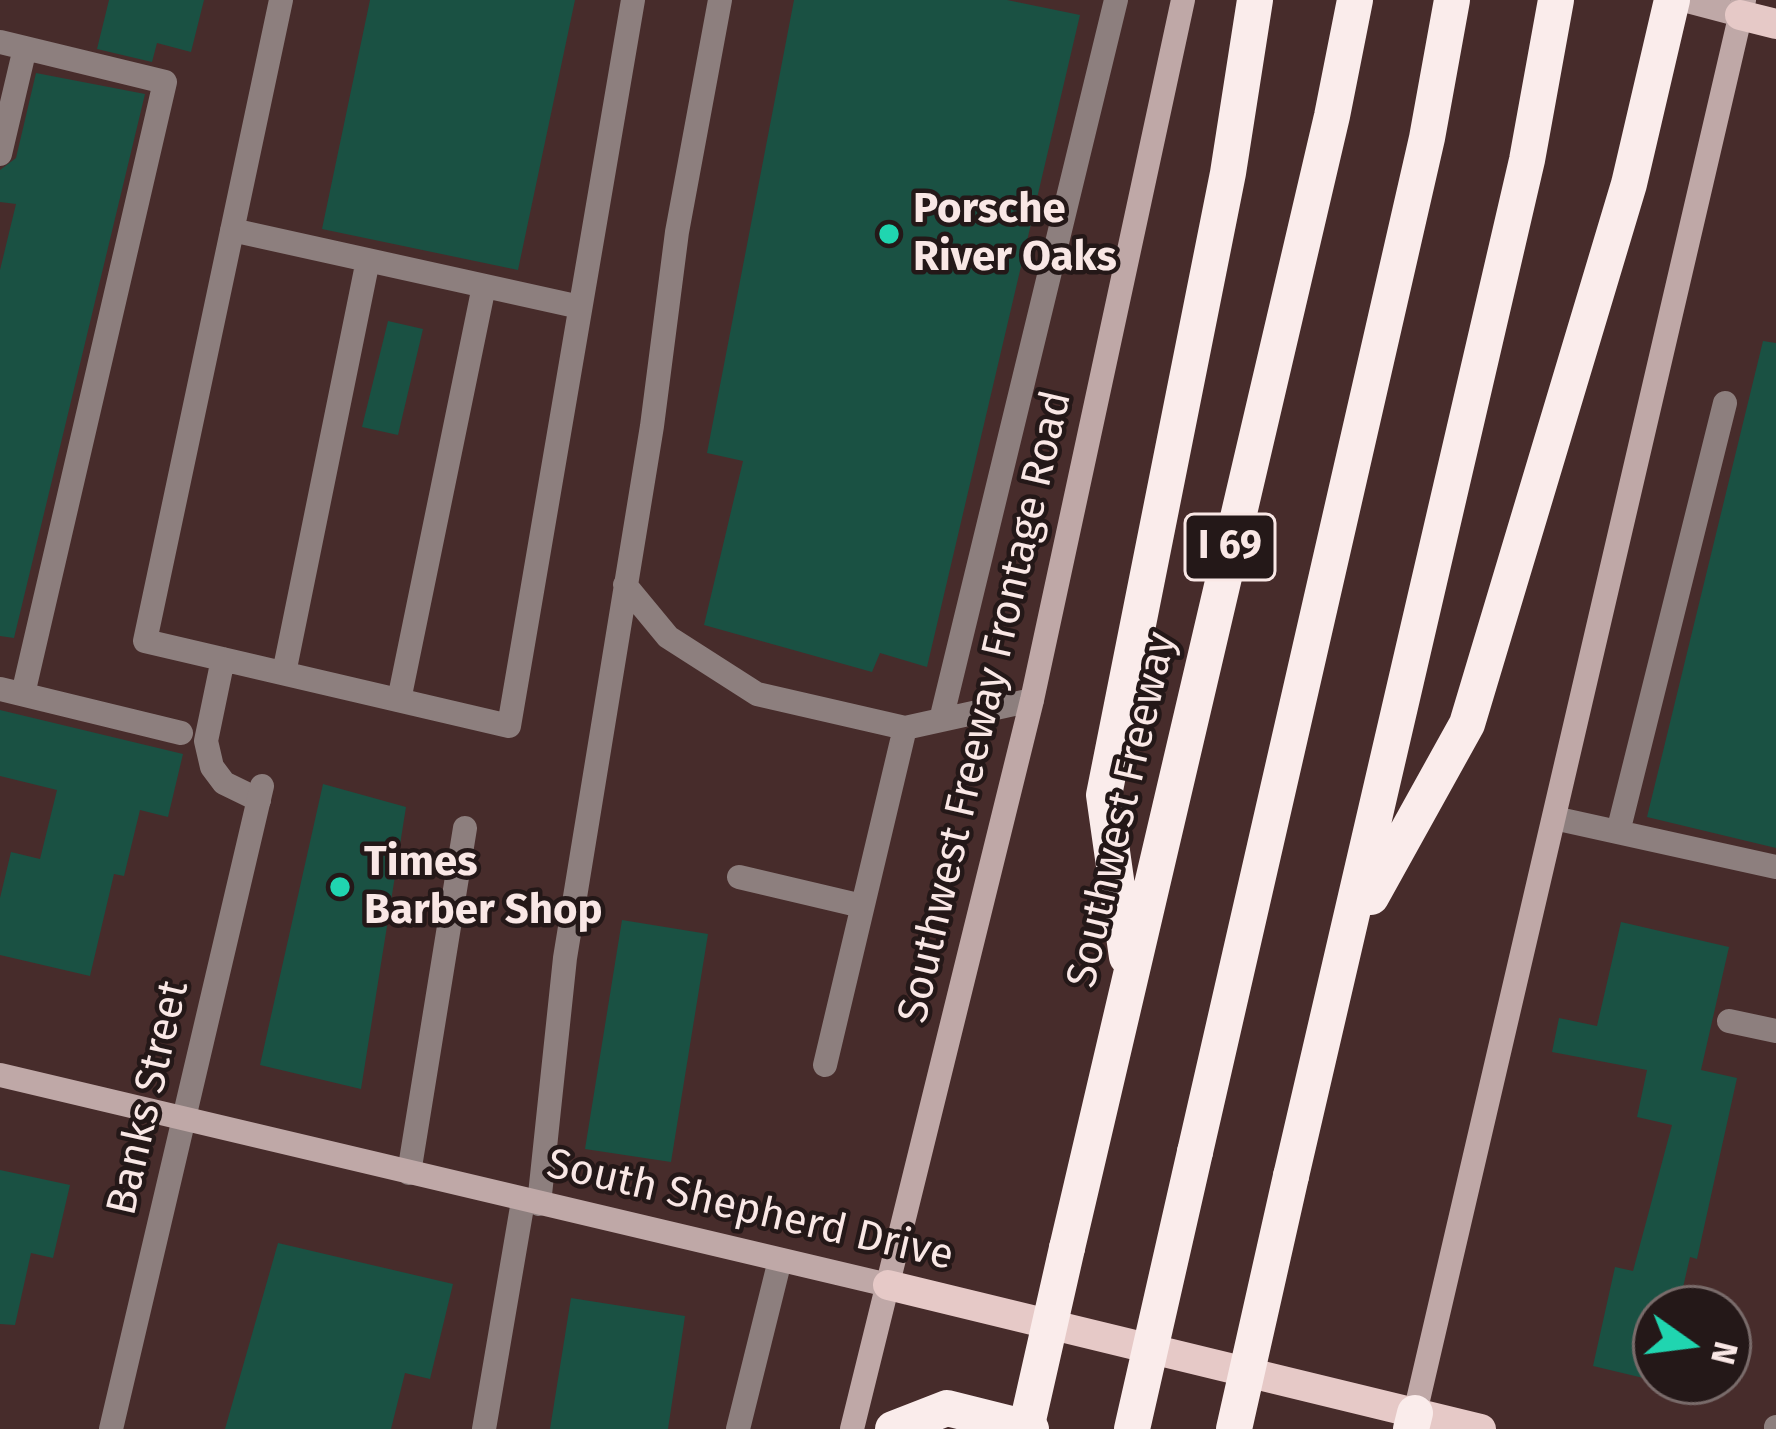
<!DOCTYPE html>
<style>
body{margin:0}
#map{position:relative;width:1776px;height:1429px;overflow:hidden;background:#472c2b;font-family:"Fira Sans",sans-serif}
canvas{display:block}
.north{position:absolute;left:1632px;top:1285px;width:120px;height:120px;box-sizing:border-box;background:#241818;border:3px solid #796b6a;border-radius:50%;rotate:104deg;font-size:33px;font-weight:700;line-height:48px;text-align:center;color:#f9e7e5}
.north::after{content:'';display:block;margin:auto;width:42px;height:54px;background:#20d5b0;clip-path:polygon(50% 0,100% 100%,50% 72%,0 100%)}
</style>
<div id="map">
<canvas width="1776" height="1429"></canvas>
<div class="north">N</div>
</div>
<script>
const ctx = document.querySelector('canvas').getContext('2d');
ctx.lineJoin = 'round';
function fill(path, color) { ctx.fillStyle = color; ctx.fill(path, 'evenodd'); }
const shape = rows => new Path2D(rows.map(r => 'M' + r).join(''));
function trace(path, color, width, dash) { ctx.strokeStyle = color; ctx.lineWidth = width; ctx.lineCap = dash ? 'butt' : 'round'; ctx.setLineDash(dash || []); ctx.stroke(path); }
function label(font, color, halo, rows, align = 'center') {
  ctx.font = font + ' "Fira Sans",sans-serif'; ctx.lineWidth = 9; ctx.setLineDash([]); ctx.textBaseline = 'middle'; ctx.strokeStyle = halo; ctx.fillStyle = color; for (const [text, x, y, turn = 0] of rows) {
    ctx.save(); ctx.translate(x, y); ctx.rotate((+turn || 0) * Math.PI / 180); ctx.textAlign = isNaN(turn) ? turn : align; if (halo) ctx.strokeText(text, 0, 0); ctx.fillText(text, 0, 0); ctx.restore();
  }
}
const building = shape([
 [109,0,204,0,191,52,157,43,152,62,97,49],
 [370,0,575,0,518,270,322,229],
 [794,0,1007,0,1080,15,927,667,880,653,872,672,704,625,743,461,707,453],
 [36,73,145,94,14,638,0,636,0,270,16,204,0,202,0,170,16,158],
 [388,321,423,329,398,435,362,427],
 [1763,341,1776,343,1776,848,1647,817],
 [0,710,183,754,168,817,140,810,124,876,114,874,90,976,0,955,0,898,11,852,40,859,57,790,0,776],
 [323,784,406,807,361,1089,260,1065],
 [622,920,708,934,671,1162,585,1149],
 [1621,922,1729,947,1701,1070,1737,1078,1697,1259,1690,1257,1678,1309,1656,1309,1656,1381,1593,1366,1615,1267,1633,1271,1672,1125,1637,1117,1647,1070,1552,1052,1559,1018,1597,1026],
 [0,1170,70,1185,53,1258,31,1253,15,1325,0,1324],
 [278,1243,453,1284,430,1379,405,1373,391,1429,225,1429],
 [571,1298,685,1316,668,1429,550,1429]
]);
const service = shape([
 [281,0,145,641,509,726,633,0],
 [0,42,165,82,23,694],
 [0,154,25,48],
 [232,230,580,307],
 [625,585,668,637,757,694,905,728,1032,700],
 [223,659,206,741,212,767,224,783,259,800],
 [284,673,368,260],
 [0,689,181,733],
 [399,700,484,286],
 [941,720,1116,0],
 [1554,818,1776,867],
 [1618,832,1725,403],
 [739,877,862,906],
 [1729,1021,1776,1031],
 [825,1065,905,728],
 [409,1173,465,828],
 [539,1204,565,958,652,426,677,232,720,0],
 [484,1429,523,1201],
 [738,1429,780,1260]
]);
const minor = shape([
 [111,1429,262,786],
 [1776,1429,1776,1427]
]);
const secondary = shape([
 [1683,0,1740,15],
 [0,1075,888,1285],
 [1415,1413,1744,0],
 [852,1429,1032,700,1183,0]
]);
const primary = shape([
 [1740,15,1776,24],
 [888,1285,1481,1429]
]);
const motorway = shape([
 [1371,897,1467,724,1629,184,1672,0],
 [1127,957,1104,795,1228,173,1255,0],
 [1195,1152,1427,138,1452,0],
 [1291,1176,1527,160,1556,0],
 [1067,1248,1332,116,1355,0],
 [893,1429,947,1408,1031,1429],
 [1411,1429,1415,1413]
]);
const motorwayBridge = shape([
 [1026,1429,1067,1248],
 [1132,1429,1195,1152],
 [1234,1429,1291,1176]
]);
const markers = [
 [889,234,12,"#20d5b0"],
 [340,887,12,"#20d5b0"]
];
const shields = [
 [1230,547,90]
];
const shieldNames = [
 ["I 69",1230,547]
];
const poiNames = [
 ["Porsche",913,210],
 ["River Oaks",913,258],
 ["Times",364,863],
 ["Barber Shop",364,911]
];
const streetNames = [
 ["Southwest Freeway Frontage Road",986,707,-77],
 ["Southwest Freeway",1123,810,-77],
 ["Banks Street",149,1098,-77],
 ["South Shepherd Drive",750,1211,13]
];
fill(building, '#1a5143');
trace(service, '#8d7f7e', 24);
trace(minor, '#8d7f7e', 24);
trace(secondary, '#bfa8a7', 24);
trace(primary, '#e6c9c7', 30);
trace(motorway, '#faeceb', 36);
trace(motorwayBridge, '#faeceb', 36);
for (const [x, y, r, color] of markers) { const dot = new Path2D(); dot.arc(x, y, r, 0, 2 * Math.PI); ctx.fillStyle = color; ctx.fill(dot); trace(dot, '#241818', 4.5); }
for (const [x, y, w] of shields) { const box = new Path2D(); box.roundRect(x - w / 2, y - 33, w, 66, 9); ctx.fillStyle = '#241818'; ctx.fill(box); trace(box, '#f9e7e5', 3); }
label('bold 39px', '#f9e7e5', null, shieldNames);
label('bold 42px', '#f9e7e5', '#241818', poiNames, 'left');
label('42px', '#f9e7e5', '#241818', streetNames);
</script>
